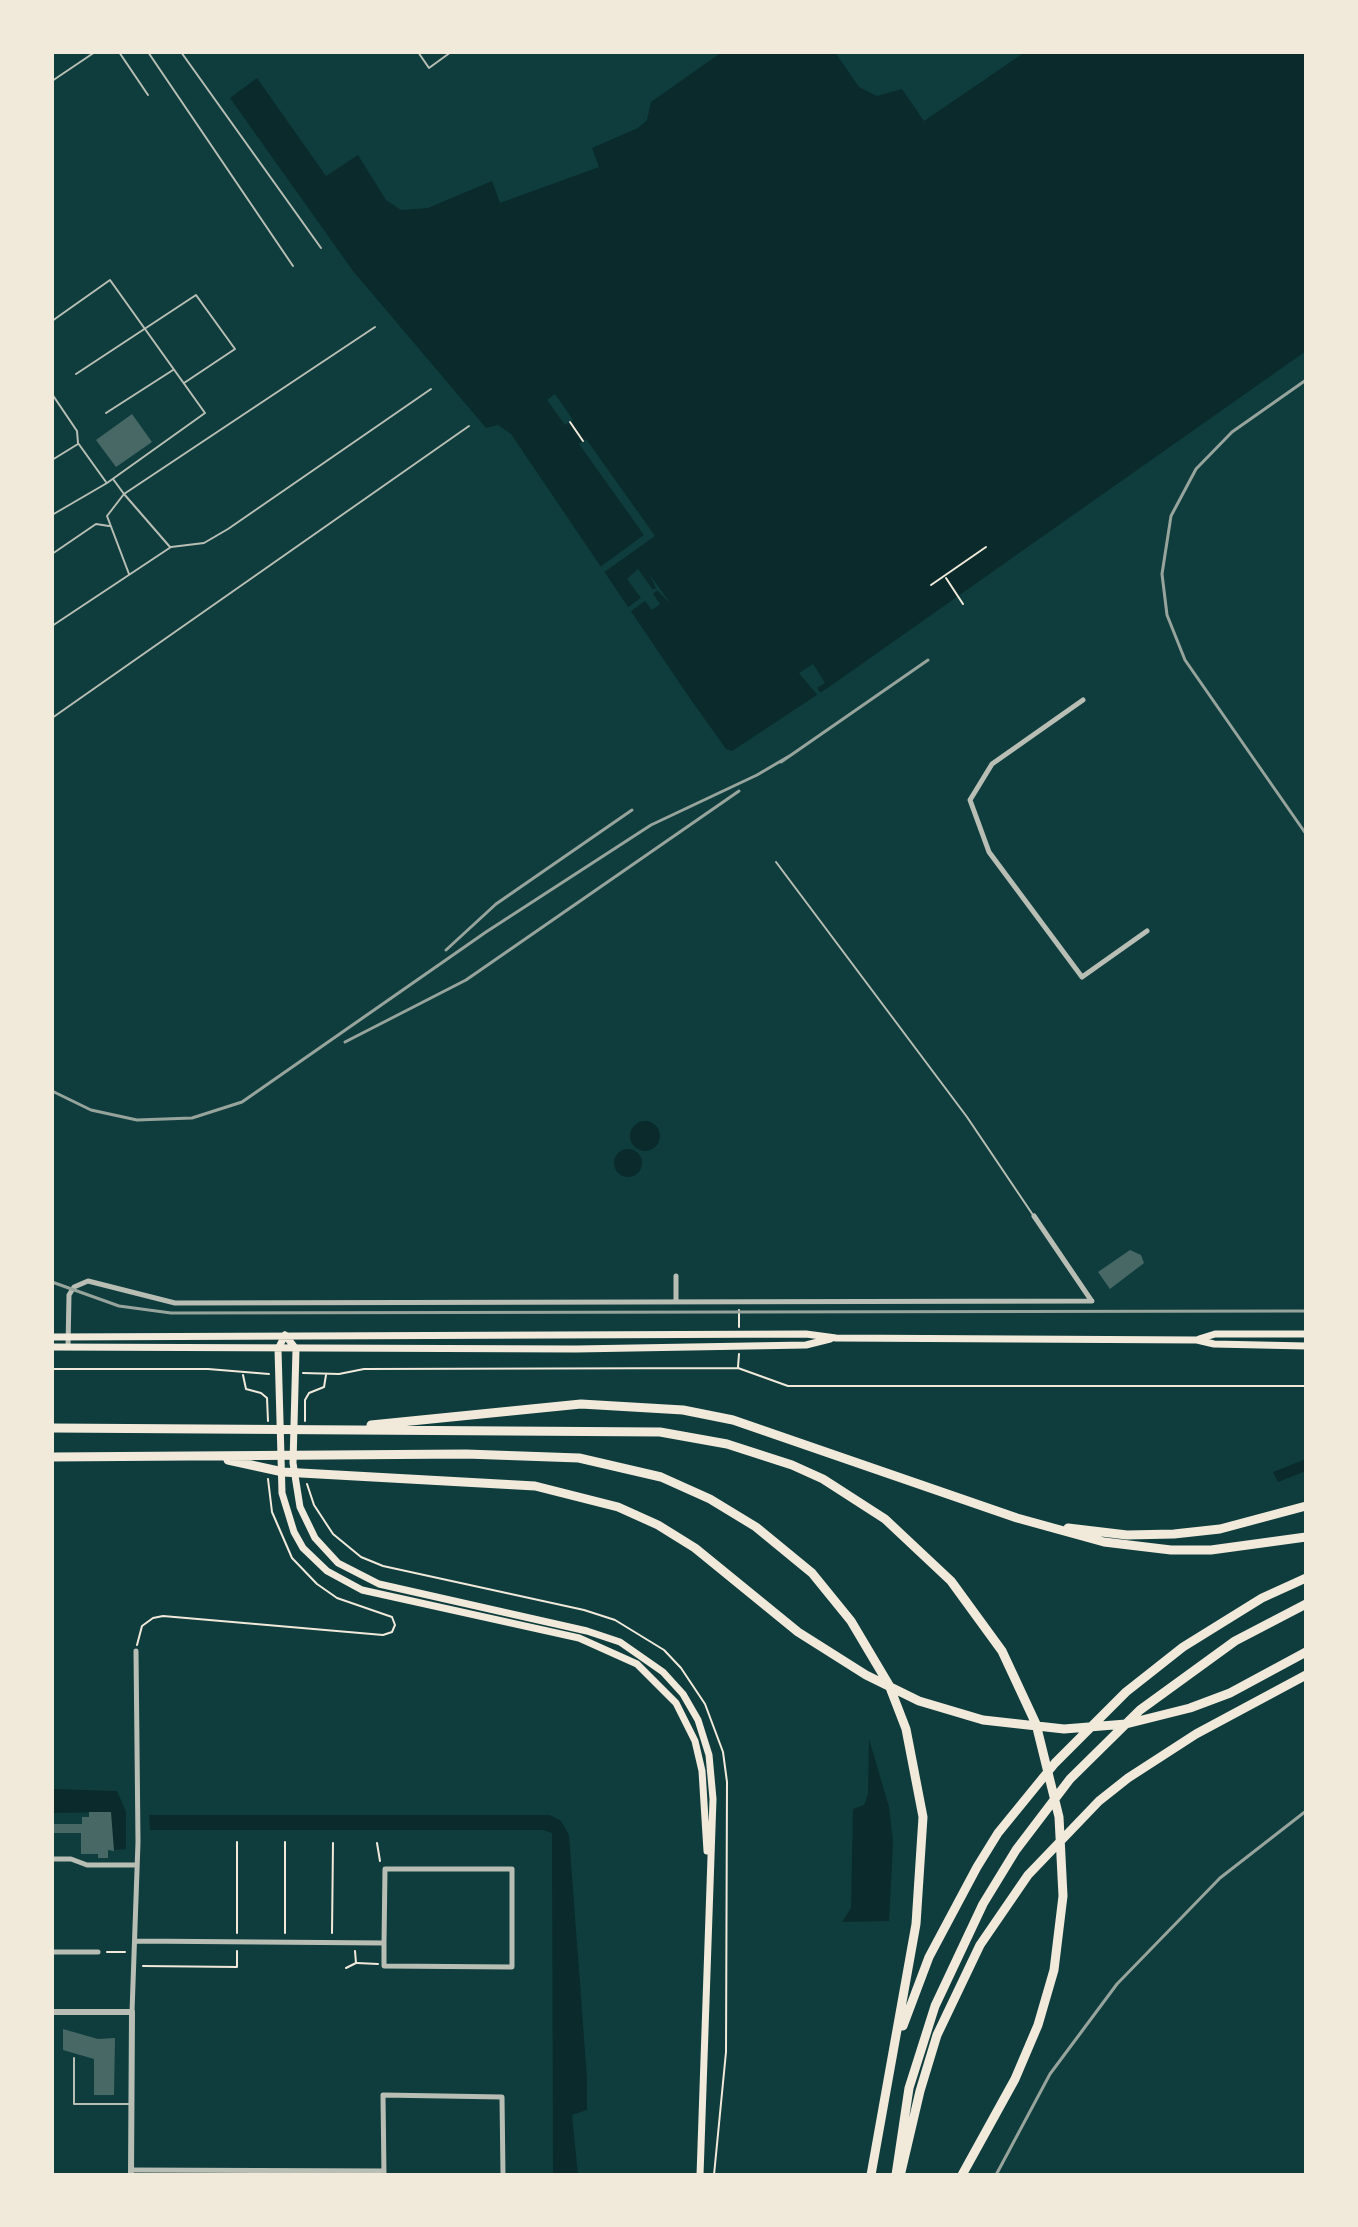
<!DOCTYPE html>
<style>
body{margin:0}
#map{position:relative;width:1358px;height:2227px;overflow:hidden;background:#0f3d3e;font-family:Jost,sans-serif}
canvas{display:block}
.frame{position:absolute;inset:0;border:54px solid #f1e9da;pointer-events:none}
</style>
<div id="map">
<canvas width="1358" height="2227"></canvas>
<div class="frame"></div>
</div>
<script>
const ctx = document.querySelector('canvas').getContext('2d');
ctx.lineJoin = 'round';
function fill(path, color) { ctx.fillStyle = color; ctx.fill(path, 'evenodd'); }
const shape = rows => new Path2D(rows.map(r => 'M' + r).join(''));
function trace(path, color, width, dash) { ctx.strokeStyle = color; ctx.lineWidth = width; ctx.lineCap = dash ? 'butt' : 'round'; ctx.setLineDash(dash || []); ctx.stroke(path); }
const water = shape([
 [722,52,835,52,859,87,877,96,902,89,924,121,1025,52,1306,52,1306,351,829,687,732,751,726,749,689,697,511,434,498,425,486,428,353,271,230,98,257,78,326,176,358,155,386,200,401,210,428,208,492,181,500,203,599,167,592,148,638,128,647,120,651,102],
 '630 1136a15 15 0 1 1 30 0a15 15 0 1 1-30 0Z',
 '614 1163a14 14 0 1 1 28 0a14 14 0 1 1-28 0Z',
 [1306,1459,1306,1471,1278,1482,1273,1472],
 [869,1739,889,1807,893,1842,889,1921,842,1922,851,1908,853,1809,864,1805,868,1794],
 [52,1789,117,1791,126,1812,126,1849,114,1850,110,1812,52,1813],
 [149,1815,550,1815,561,1821,569,1835,587,2079,587,2110,572,2115,578,2175,553,2175,552,1833,543,1830,150,1830]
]);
const pier = shape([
 [555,394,573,420,565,425,547,400],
 [586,439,655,536,600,575,596,570,644,535,579,444],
 [638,569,653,590,656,588,649,574,671,604,657,590,653,594,660,604,652,610,645,601,627,614,624,610,641,598,627,579],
 [813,664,825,683,817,688,823,696,820,698,799,673]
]);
const building = shape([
 [132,414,152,442,116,467,96,440],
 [1130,1250,1141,1255,1144,1263,1110,1289,1098,1272],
 [89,1812,111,1812,114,1851,108,1850,108,1858,98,1858,98,1854,81,1854,81,1833,52,1833,52,1824,82,1824,82,1817,89,1817],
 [63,2029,98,2039,115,2038,114,2095,94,2095,94,2059,63,2050]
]);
const path = shape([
 [570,422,583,441],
 [946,578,963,604],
 [931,585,986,547],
 [739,1310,739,1327],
 [738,1367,739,1354],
 [52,1369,208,1369,269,1374],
 [303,1373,339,1374,364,1369,738,1368,788,1386,1306,1386],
 [243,1375,246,1389,261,1393,267,1398,268,1421],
 [305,1421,305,1400,309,1393,324,1387,326,1375],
 [307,1484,314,1505,333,1534,361,1557,383,1566,584,1610,615,1620,664,1650,681,1668,705,1704,723,1752,727,1782,726,2052,714,2175],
 [137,1645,142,1626,153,1618,163,1616,383,1635,392,1632,395,1625,392,1617,337,1598,317,1584,292,1558,272,1512,268,1479],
 [237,1842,237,1933],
 [377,1843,380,1861],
 [285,1933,285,1842],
 [332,1933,333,1843],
 [107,1952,125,1952],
 [357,1963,378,1964],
 [143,1966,237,1967,237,1951],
 [346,1968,356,1963,355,1951]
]);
const service = shape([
 [119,52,148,95],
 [148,52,293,266],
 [181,52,321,248],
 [418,52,429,68,451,52],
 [52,81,95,52],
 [52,321,110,280,205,413,107,483,52,515],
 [76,374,196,295,235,349,184,383],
 [52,394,77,431,78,443,106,482],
 [106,413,173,370],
 [52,460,78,444],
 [113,479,124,494,107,516,129,574],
 [170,547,124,494,375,327],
 [52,554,96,524,109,526],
 [52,626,171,547,204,543,228,529,431,389],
 [52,718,469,426],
 [776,862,967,1117,1033,1215],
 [74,2058,74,2104,131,2104]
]);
const minor = shape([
 [1083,700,992,764,970,800,989,852,1082,977,1147,931],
 [1034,1216,1091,1300],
 [676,1301,676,1276],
 [68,1347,69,1295,74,1287,88,1281,175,1303,1092,1301],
 [52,1859,71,1859,87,1865,136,1865],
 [135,1941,384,1943,384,1966,512,1967,512,1869,385,1869,384,1943],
 [52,1952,98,1952],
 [132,2012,138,1842,136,1651],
 [131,2170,383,2171],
 [384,2175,383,2095,502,2097,503,2175]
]);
const tertiary = shape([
 [52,2012,132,2012,131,2175]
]);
const secondary = shape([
 [285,1335,296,1349,293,1463,300,1507,315,1538,338,1563,379,1584,587,1631,620,1642,663,1672,683,1694,698,1720,709,1755,713,1799,700,2175],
 [285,1335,278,1349,282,1493,294,1532,303,1548,327,1571,362,1590,579,1638,637,1664,676,1703,695,1741,702,1771,707,1851],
 [52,1337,806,1334,836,1338,1197,1340,1214,1344,1306,1346],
 [1199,1339,1215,1334,1306,1334],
 [52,1347,576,1349,806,1345,830,1339]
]);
const motorway = shape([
 [371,1425,581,1404,683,1410,733,1420,1017,1518,1104,1542,1171,1550,1211,1550,1306,1537],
 [52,1428,660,1432,727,1444,792,1465,823,1479,885,1519,951,1581,1002,1651,1036,1724,1059,1817,1063,1896,1054,1970,1038,2025,1015,2079,962,2175],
 [52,1457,466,1454,579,1458,661,1477,710,1499,756,1527,812,1573,851,1621,889,1685,906,1729,923,1817,916,1924,871,2175],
 [228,1460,283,1472,535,1486,618,1507,658,1525,695,1548,798,1632,866,1675,919,1701,983,1720,1064,1729,1126,1724,1190,1708,1230,1693,1306,1652],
 [1068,1528,1127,1535,1174,1534,1220,1529,1306,1506],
 [903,2026,929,1957,977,1867,998,1833,1055,1763,1126,1692,1183,1647,1262,1598,1306,1578],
 [901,2172,920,2091,937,2035,980,1945,1028,1875,1099,1801,1128,1778,1196,1734,1306,1675],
 [896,2175,909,2088,935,2006,983,1904,1016,1850,1070,1779,1140,1710,1235,1641,1306,1604]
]);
const rail = shape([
 [1306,380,1232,432,1196,469,1171,516,1162,574,1167,615,1185,660,1306,834],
 [781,762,928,660],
 [446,950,496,904,632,810],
 [345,1042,466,980,739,791],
 [52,1091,91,1110,137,1120,192,1118,242,1102,486,932,651,825,757,775,791,755],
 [52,1282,119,1306,171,1313,1306,1311],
 [996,2175,1050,2074,1117,1984,1220,1878,1306,1811]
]);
fill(water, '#0a2a2b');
fill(pier, '#0f3d3e');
fill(building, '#486865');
trace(path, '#f1e9da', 2);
trace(service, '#b8beb3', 2);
trace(minor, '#b8beb3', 5);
trace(tertiary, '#b8beb3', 6);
trace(secondary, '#f1e9da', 7);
trace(motorway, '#f1e9da', 9);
trace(rail, '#97a49c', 3);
</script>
